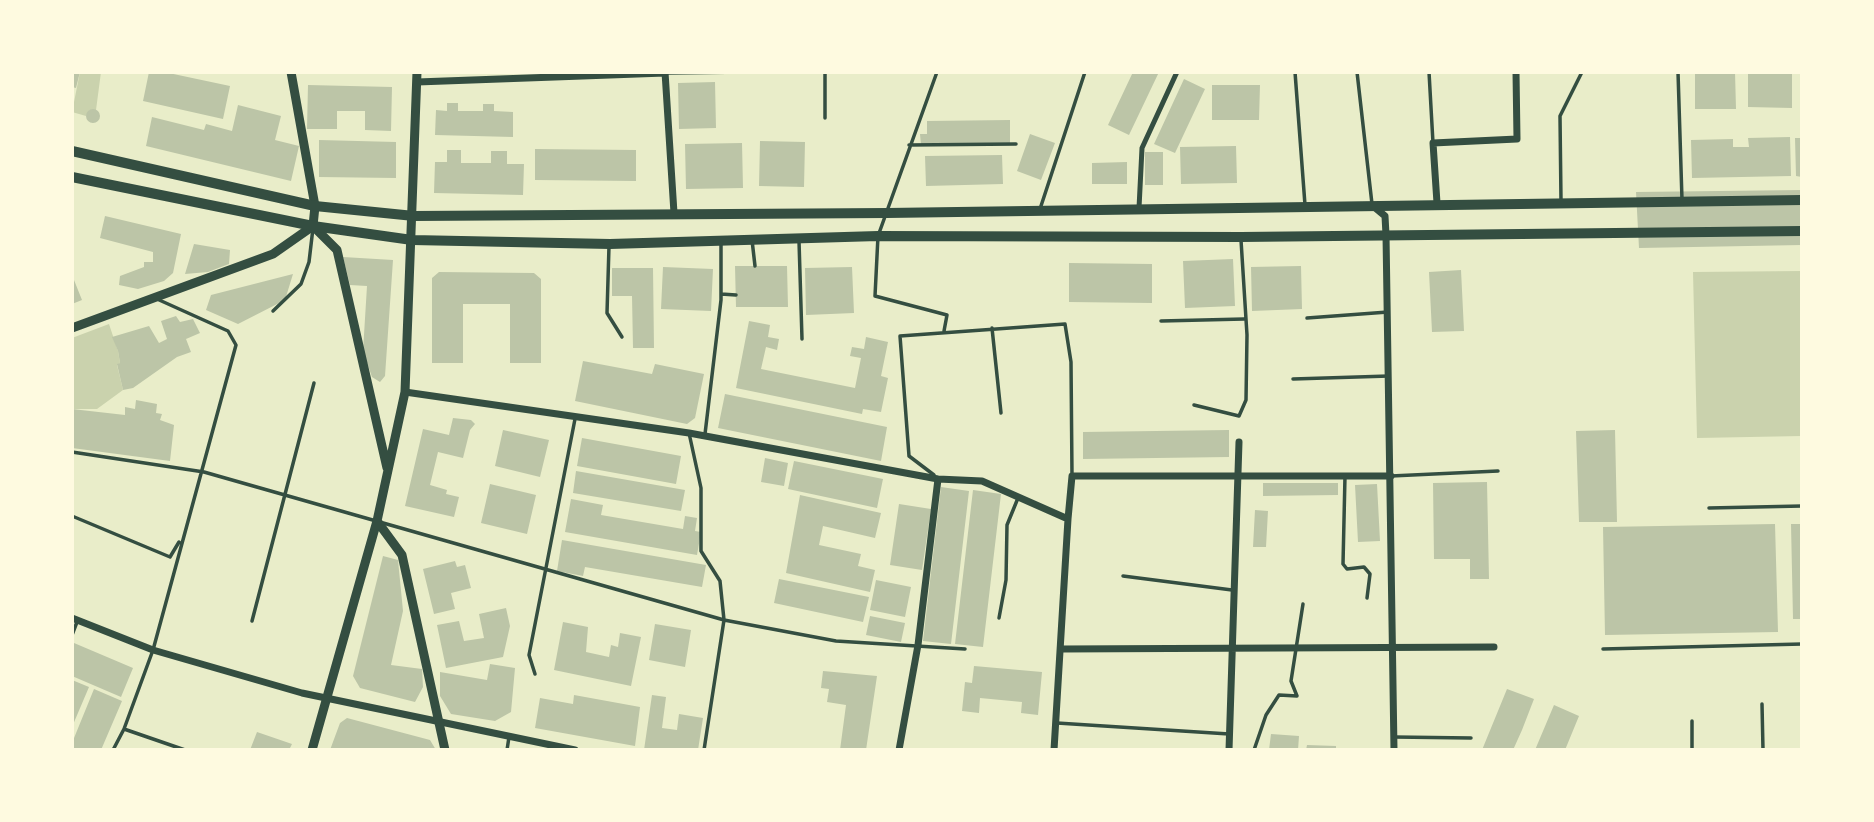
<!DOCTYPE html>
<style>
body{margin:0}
#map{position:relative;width:1874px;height:822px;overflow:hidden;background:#e9edc9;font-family:"Alegreya Sans",sans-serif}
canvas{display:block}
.frame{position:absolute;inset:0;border:74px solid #fefae0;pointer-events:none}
</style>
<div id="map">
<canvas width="1874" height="822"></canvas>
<div class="frame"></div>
</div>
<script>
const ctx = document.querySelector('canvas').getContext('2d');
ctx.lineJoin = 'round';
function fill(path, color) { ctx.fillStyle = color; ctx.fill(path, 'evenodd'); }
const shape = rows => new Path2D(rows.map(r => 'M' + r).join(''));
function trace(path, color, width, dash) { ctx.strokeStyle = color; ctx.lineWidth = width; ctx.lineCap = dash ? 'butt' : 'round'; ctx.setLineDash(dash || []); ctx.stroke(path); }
const green = shape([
 [80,72,101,72,96,110,90,110,86,116,72,112],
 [1802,271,1802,436,1697,438,1693,272],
 [109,324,118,351,120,363,117,365,123,390,97,409,72,409,72,338]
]);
const building = shape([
 [72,72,80,72,76,88,72,87],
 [149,72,164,72,230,86,223,119,143,101],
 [1133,72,1159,72,1129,135,1108,125],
 [1695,72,1735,72,1736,109,1695,109],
 [1748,72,1792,72,1792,108,1748,107],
 [1184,79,1205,89,1175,153,1154,144],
 [715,82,716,128,679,129,678,83],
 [308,85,392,87,391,131,365,130,365,111,337,111,337,129,307,129],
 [1212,85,1260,85,1259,120,1212,120],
 [447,103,458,103,458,111,483,111,483,104,494,104,494,111,513,112,513,137,435,135,436,110,447,111],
 [238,105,281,116,275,140,299,146,291,181,146,146,152,117,204,130,206,124,232,131],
 '86 116a7 7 0 1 1 14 0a7 7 0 1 1-14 0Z',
 [1010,120,1010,144,921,145,920,134,927,134,927,121],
 [1030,134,1055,143,1041,180,1017,171],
 [1790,137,1791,176,1692,178,1691,140,1733,139,1733,147,1749,147,1748,138],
 [1795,138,1802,138,1802,177,1796,176],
 [319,140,396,142,396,178,319,177],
 [760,141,805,142,804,187,759,186],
 [742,143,743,188,686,189,685,144],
 [1236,146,1237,183,1181,184,1180,147],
 [535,149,636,150,636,181,535,180],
 [447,150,461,150,461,163,491,163,491,151,507,151,507,164,524,164,523,195,434,193,435,162,447,162],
 [1145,152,1163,152,1163,185,1145,185],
 [1002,155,1003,184,926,186,925,156],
 [1127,162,1127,184,1092,184,1092,163],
 [1802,190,1802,245,1639,248,1636,192],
 [105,216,181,234,173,273,164,281,138,289,119,285,120,276,144,267,144,262,153,262,153,252,100,238],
 [194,244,230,250,229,264,208,272,185,274],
 [343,257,393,260,385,376,380,382,372,377,363,351,367,286,350,285],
 [1233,259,1235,306,1185,308,1183,261],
 [1069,263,1152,264,1152,303,1069,302],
 [735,266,787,266,788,307,736,307],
 [1301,266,1302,309,1252,311,1251,267],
 [663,267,713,269,711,311,661,309],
 [852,267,854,313,806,315,805,268],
 [612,268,653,268,654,348,633,348,632,296,612,296],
 [1461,270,1464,331,1432,332,1429,272],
 [439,272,534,273,541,279,541,363,510,363,510,304,463,304,463,363,432,363,432,278],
 [293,274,285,300,238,324,206,310,211,295],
 [74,280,82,300,72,304,72,281],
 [176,316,180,322,193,319,200,333,186,339,191,352,177,357,133,388,123,390,117,364,120,363,118,351,112,337,149,326,159,343,167,339,161,321],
 [749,321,770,325,768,337,779,339,777,350,766,347,761,369,855,388,861,358,850,356,852,347,864,349,866,337,888,342,881,376,888,378,881,412,863,409,862,414,736,388],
 [583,361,652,374,655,364,704,374,695,418,687,424,575,401],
 [725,394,887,427,881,461,718,428],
 [136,400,157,404,156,413,162,414,160,420,174,425,170,461,72,448,72,409,125,415,125,407,135,409],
 [453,418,471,420,475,424,470,430,463,458,438,452,430,485,447,490,446,494,459,497,454,517,405,506,423,429,449,435],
 [503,430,549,440,540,477,495,466],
 [1229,430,1229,457,1083,459,1083,432],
 [1615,430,1617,522,1579,522,1576,431],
 [582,438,681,456,676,484,577,466],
 [765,458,788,463,784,486,761,482],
 [794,461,883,479,877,508,788,489],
 [576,471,685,490,681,511,573,493],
 [1487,482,1489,579,1470,579,1470,559,1434,559,1433,483],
 [1263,483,1338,483,1338,495,1263,496],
 [490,484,536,495,527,534,481,523],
 [1377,484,1380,541,1358,542,1355,485],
 [941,487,969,491,951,644,923,641],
 [973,490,1001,494,983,647,955,644],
 [800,495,881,513,875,538,823,526,819,545,861,554,858,566,875,570,870,592,786,573],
 [571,499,603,505,601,515,683,529,685,516,697,518,695,531,701,532,697,555,565,532],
 [899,504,931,509,922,570,890,565],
 [1255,510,1268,511,1266,547,1253,547],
 [1775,524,1778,632,1605,635,1603,527],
 [1791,524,1802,524,1802,619,1793,619],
 [562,540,706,565,702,587,585,567,583,576,557,571],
 [383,556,398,560,403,611,391,665,422,669,423,687,415,702,360,688,353,676],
 [455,561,457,567,465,565,471,588,451,593,455,609,434,614,423,569],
 [779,579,869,597,863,622,774,603],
 [876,580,911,587,905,617,870,610],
 [506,608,510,626,503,657,446,668,437,625,459,621,464,641,484,638,479,614],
 [870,616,905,623,901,642,866,635],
 [563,622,588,627,586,652,609,657,611,645,618,647,620,633,641,637,631,686,554,670],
 [655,624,691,630,685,667,649,660],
 [74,643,133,668,121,697,72,676],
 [490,664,515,668,511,712,495,721,451,714,440,696,440,672,487,680],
 [974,666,1042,672,1038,715,1021,713,1022,702,980,698,979,713,962,711,965,682,972,683],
 [823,671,877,676,866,750,840,750,846,705,827,702,829,689,821,688],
 [72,680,89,687,72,727],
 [94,689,122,701,101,750,72,750,72,743],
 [1507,689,1534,699,1522,730,1513,750,1482,750],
 [574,695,640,707,635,746,535,728,540,698,573,704],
 [652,695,666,697,662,728,677,730,679,714,703,718,698,750,644,750],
 [1554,705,1579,716,1565,750,1535,750],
 [347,718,430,740,436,750,330,750,340,723],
 [257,732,292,744,289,750,250,750],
 [1271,734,1299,736,1298,750,1269,750],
 [1307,745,1336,746,1336,750,1306,750]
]);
const service = shape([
 [214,72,229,72],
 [937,72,878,236,875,296,947,315,944,331],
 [1295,72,1305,205],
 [1357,72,1372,204],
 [1429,72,1433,143],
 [1678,72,1682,200],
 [665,73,747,72],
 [825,118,825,72],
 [909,145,1016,144],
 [1561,201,1560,116,1582,72],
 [1040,209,1085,72],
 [752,240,755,266],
 [799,241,802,339],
 [609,246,607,313,622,337],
 [721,294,736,295],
 [273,311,301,284,309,262,313,228],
 [1307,318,1388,312],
 [1161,321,1244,319],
 [992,328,1001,413],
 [1293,379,1389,376],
 [1194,405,1239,416,1246,400,1247,335,1241,240],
 [689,433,701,488,701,551,720,581,724,620,704,750],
 [705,434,721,300,721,243],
 [72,452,204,472,724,620,836,641,965,649],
 [934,475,909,456,900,336,1065,324,1071,362,1072,475],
 [1345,476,1343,564,1347,569,1364,567,1370,574,1367,598],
 [1391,476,1498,471],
 [1709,508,1802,506],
 [72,516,170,557,179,542],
 [1123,576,1232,590],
 [999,618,1006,580,1007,525,1018,498],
 [252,621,314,383],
 [72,635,77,622],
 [1603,649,1802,644],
 [535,674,529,655,575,419],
 [1762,704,1763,750],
 [1692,721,1692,750],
 [1057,723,1229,734],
 [124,729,185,750],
 [1394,737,1471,738],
 [113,750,124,729,153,650,236,345,228,331,157,299],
 [507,750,509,737],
 [1254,750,1266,715,1279,695,1297,696,1291,681,1303,604]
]);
const pedestrian = shape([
 [1139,208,1142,148,1177,72]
]);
const minor = shape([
 [665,72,674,213],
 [417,82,665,73],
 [1437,203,1433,143,1517,139,1516,72],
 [1373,206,1385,216,1386,235,1394,750],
 [405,392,689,433,938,479,982,481,1068,519,1072,476,1391,476],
 [72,618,153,650,302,693,575,750],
 [1062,649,1494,647],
 [899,750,918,645,938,479],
 [1054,750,1068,519],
 [1229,750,1239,442]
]);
const tertiary = shape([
 [291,72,315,206,313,226],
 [313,226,337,250,387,468],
 [72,328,273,254,313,226],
 [377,521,402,555,445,750],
 [312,750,377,521,405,392,417,72]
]);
const secondary = shape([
 [72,151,315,206,414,216,887,213,1802,200],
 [72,177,313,226,412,240,610,244,878,236,1241,237,1802,231]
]);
fill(green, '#cad2ad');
fill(building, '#bcc5a7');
trace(service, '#344e41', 3.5);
trace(pedestrian, '#344e41', 5);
trace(minor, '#344e41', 7);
trace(tertiary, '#344e41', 9);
trace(secondary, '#344e41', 10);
</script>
